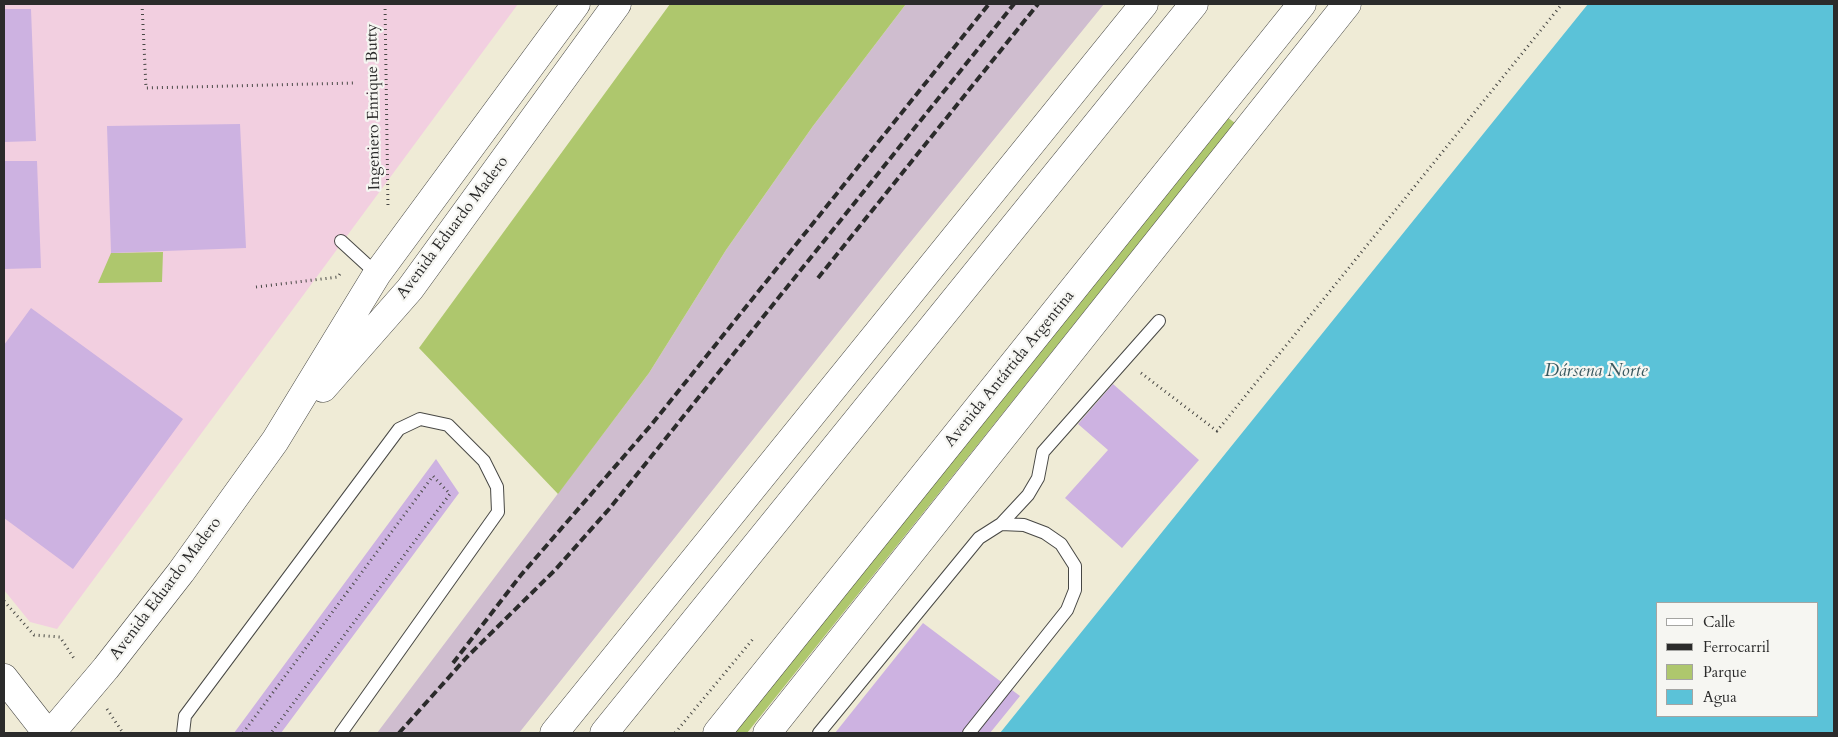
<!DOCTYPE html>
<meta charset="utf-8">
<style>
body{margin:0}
#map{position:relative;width:1838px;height:737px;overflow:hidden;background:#efebd6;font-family:Cardo,serif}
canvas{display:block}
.frame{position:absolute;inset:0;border:5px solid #2b2b2b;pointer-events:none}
.legend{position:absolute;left:1656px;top:602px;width:162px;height:115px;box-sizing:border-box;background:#f6f6f2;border:1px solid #a5a5a2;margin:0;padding:6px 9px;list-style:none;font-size:15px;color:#2b2b2b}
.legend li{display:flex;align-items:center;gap:10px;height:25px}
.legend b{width:25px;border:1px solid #a5a5a2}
</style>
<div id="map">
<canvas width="1838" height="737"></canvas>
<div class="frame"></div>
<ul class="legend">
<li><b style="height:6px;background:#fff"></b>Calle</li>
<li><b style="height:6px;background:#2b2b2b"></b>Ferrocarril</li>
<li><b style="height:14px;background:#aec76d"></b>Parque</li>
<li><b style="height:14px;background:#5bc2d8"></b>Agua</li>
</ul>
</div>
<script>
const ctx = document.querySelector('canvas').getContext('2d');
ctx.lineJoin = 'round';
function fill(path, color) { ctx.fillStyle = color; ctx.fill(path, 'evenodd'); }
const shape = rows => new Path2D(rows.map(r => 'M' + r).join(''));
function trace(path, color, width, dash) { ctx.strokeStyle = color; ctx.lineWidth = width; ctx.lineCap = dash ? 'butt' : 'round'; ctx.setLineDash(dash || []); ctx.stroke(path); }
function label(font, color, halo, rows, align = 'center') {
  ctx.font = font + ' Cardo,serif'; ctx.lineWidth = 4.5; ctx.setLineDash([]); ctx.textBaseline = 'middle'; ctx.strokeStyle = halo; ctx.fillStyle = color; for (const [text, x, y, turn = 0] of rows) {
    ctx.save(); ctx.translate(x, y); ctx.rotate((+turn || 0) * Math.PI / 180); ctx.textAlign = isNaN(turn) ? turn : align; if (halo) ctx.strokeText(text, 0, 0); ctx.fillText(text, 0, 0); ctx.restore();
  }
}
const built = shape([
 [4,4,518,4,57,629,30,622,4,590]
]);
const industrial = shape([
 [906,4,1104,4,904,250,519,733,377,733,649,373,726,250,813,126]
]);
const green = shape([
 [670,4,906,4,813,126,726,250,649,373,558,494,419,348],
 [1227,117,1235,123,747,733,734,733],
 [163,252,162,282,98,283,111,253]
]);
const water = shape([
 [1588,4,1834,4,1834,733,1000,733],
 [1657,603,1817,603,1817,716,1657,716]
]);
const building = shape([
 [4,9,31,9,36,141,4,142],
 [240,124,246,248,111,253,107,126],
 [4,161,37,161,41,268,4,269],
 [31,308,183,419,73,569,4,518,4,345],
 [1113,384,1199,460,1122,548,1065,498,1108,450,1078,424],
 [436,459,459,493,281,733,234,733],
 [923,623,1020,696,990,733,835,733]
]);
const path = shape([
 [142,4,146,88,354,83],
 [385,4,388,208],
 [256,287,338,277,342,271],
 [1141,373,1217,431,1562,4],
 [4,601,34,635,60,637,75,660],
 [107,709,123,733],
 [243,733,433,476,450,494,271,733],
 [675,733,753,639]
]);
const lane = shape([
 [341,241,377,274],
 [183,733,185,716,399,429,420,419,448,425,484,461,497,487,498,512,341,733],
 [819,733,979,538,1001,524,1028,495,1038,478,1043,452,1159,321],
 [969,733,1067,610,1075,590,1075,566,1061,544,1045,533,1024,525,1001,524]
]);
const secondary = shape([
 [323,388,410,289,617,4],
 [51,733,106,668,181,572,275,441,377,274,576,4],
 [717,733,1302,4],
 [767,733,1347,4]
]);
const primary = shape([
 [4,678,47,733]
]);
const highway = shape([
 [554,733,1144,4],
 [604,733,1194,4]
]);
const rail = shape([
 [818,278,1038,4],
 [453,663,521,575,652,424,989,4],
 [399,733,467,657,555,570,610,508,1014,4]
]);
const streetNames = [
 ["Ingeniero Enrique Butty",374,107,-91],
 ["Avenida Eduardo Madero",453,228,-53],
 ["Avenida Antártida Argentina",1010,369,-51],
 ["Avenida Eduardo Madero",166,589,-53]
];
const waterNames = [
 ["Dársena Norte",1596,372]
];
fill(built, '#f2cfe0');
fill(industrial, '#cfbdcf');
fill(green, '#aec76d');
fill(water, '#5bc2d8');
fill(building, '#cdb2e1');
trace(lane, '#484845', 14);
trace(secondary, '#484845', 29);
trace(primary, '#484845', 29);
trace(highway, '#484845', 29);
trace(path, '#484845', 3, [1, 4]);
trace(lane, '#fff', 12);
trace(secondary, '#fff', 28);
trace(primary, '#fff', 28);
trace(highway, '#fff', 28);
trace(rail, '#2b2b2b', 4, [8, 4]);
label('16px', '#2b2b2b', '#f6f6f2', streetNames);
label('italic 18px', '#39585f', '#f6f6f2', waterNames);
</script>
